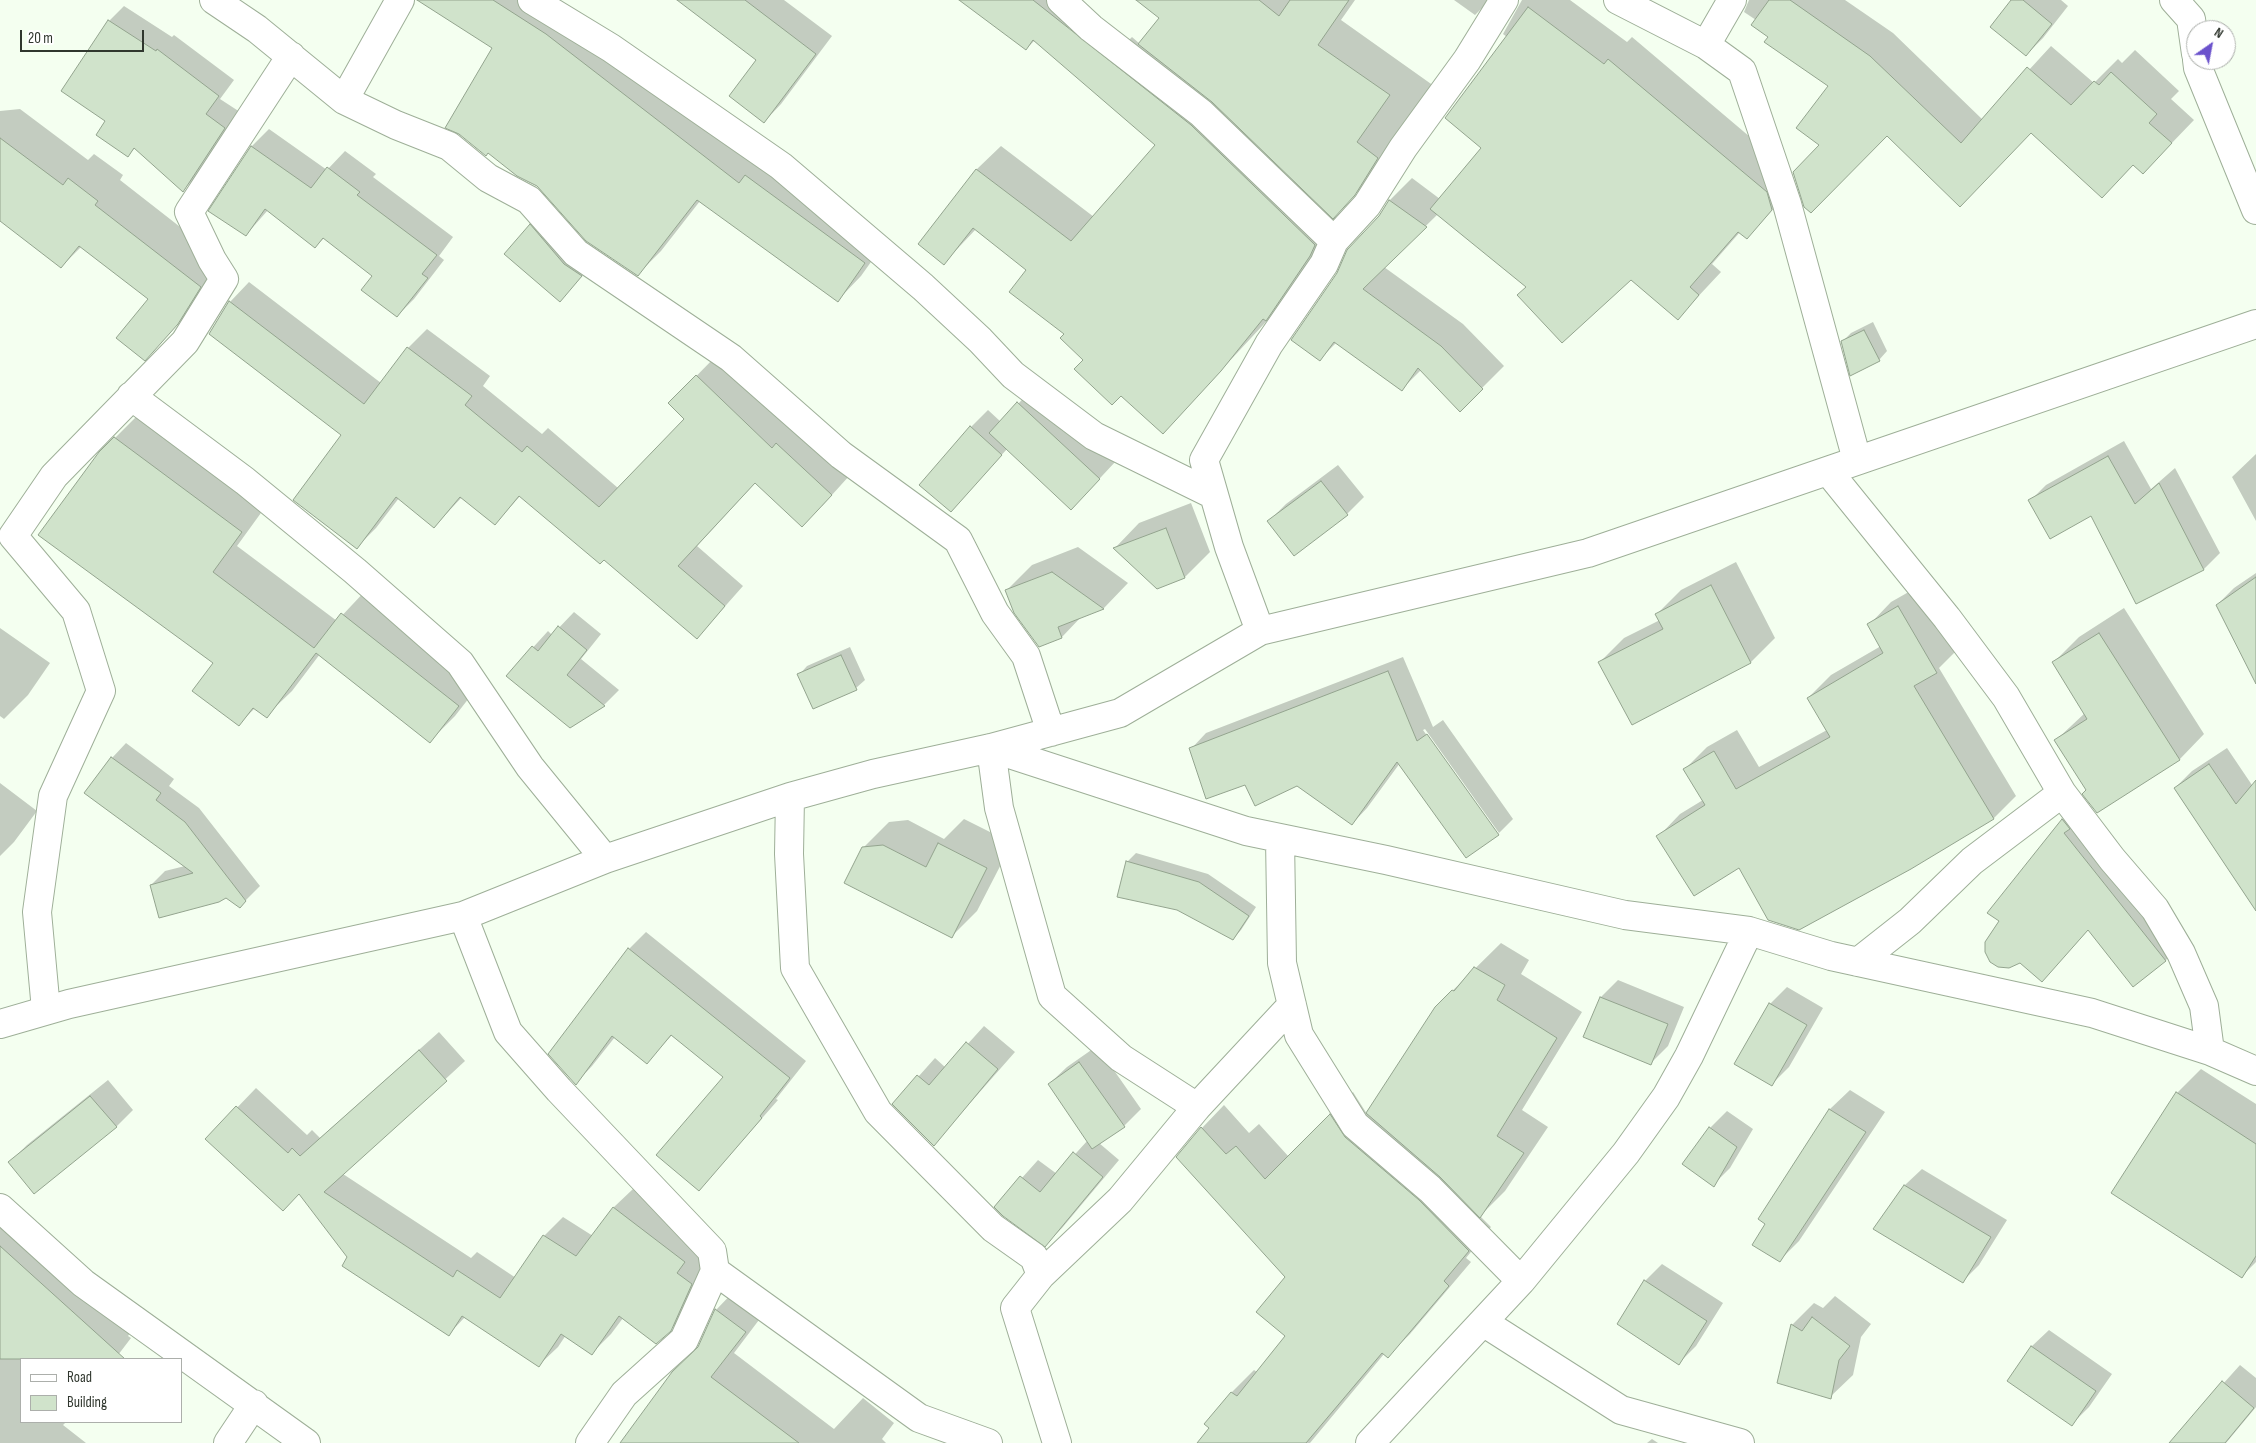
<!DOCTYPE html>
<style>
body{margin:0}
#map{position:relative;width:2256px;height:1443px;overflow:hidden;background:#f4fff0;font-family:"Sofia Sans Condensed",sans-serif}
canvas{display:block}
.legend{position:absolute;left:20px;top:1358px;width:162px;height:65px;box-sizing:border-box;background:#fff;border:1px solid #acafab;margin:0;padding:6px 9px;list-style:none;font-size:15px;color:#30372e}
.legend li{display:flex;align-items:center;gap:10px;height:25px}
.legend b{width:25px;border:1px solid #acafab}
.north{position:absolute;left:2186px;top:20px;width:50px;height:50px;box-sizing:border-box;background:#fff;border:1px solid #acafab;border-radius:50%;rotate:33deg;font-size:14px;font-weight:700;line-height:20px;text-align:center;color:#30372e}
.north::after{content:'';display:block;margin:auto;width:18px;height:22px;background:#6b52cc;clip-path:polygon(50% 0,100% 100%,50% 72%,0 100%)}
.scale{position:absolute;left:20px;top:30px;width:124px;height:22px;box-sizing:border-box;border:2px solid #30372e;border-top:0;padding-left:6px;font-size:15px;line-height:18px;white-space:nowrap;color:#30372e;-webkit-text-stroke:4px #fff;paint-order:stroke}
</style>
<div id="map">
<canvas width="2256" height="1443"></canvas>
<ul class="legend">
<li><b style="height:6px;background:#fff"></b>Road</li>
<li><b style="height:14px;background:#d0e3cb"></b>Building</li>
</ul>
<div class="north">N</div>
<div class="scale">20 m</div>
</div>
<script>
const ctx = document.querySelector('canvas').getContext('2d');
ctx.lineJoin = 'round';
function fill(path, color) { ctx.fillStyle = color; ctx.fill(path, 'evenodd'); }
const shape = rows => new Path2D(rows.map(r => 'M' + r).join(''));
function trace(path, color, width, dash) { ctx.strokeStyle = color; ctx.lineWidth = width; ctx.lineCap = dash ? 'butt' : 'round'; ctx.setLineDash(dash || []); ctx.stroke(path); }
const shadow = shape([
 [420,0,553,0,888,238,861,276,838,300,700,201,661,251,638,274,494,48],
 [717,0,784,0,832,36,781,104,764,122,758,59],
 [961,0,1071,0,1082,8,1065,34,1035,40,1026,49],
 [1156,0,1355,0,1341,20,1434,86,1379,170,1334,216,1339,220,1290,296,1186,408,1084,359,1066,334,1028,269,976,229,944,263,920,244,977,169,1001,146,1094,217,1157,144,1108,61,1132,37,1140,44,1161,18],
 [1454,0,1490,0,1475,15],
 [1522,0,1570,0,1627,42,1632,37,1789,170,1794,186,1747,238,1740,232,1712,264,1721,272,1678,318,1631,278,1528,287,1438,214,1384,267,1463,324,1504,366,1460,410,1421,370,1401,390,1337,342,1320,359,1380,216,1390,200,1412,178,1440,199,1482,147,1507,37,1503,34],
 [1749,0,1845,0,1893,33,1983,120,2051,46,2094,83,2118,59,2122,63,2135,50,2179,91,2171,99,2194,120,2143,173,2134,164,2102,197,2031,132,1982,182,1887,134,1821,145,1830,86,1770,36,1756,20,1744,12],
 [2013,0,2061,0,2068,6,2043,38,2026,55],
 [124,6,172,37,174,35,234,80,220,99,240,112,198,175,183,190,135,148,128,155,107,120,109,21],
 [20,109,88,160,94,154,123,175,120,180,225,262,203,297,145,359,149,299,82,246,61,267,0,220,0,111],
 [269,129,327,170,345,151,376,174,373,177,453,237,439,256,444,260,414,299,397,316,373,275,324,238,315,247,268,210,246,235,210,211,252,146],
 [547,208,598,259,560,300,530,225],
 [249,282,381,383,408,348,427,329,490,376,483,386,542,434,548,428,618,488,686,419,670,403,716,356,850,475,822,506,756,482,697,546,743,586,697,638,604,558,521,495,495,524,462,497,434,527,399,498,376,528,357,547,343,435,210,333,230,302],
 [1873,322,1887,351,1879,360,1842,342,1851,333],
 [1035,386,1116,461,1088,491,1007,449,951,511,971,427,988,410,1001,422],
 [140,413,266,506,237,546,337,621,367,589,483,680,455,716,430,741,320,654,292,691,266,716,255,708,239,724,214,663,100,453],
 [2124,441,2151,489,2175,468,2220,553,2204,569,2137,602,2091,514,2030,501,2046,485],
 [2256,454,2256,521,2232,477],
 [1338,465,1364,497,1347,514,1269,521,1286,504],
 [1191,503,1210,552,1185,577,1157,588,1115,548,1139,523],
 [1078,547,1128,583,1104,608,1082,616,1062,637,1039,646,1007,590,1032,565],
 [1736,562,1775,638,1751,662,1632,724,1600,662,1624,638,1660,620,1657,614,1681,590],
 [2256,573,2256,666,2217,605,2234,588],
 [1921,585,1958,649,1939,668,2016,796,1994,818,1739,866,1658,837,1680,814,1703,800,1684,770,1707,747,1737,730,1759,767,1827,730,1808,698,1831,675,1881,646,1869,625,1891,602],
 [2124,608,2204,734,2179,760,2087,790,2055,741,2085,713,2053,663,2079,637],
 [574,612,601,634,581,659,619,690,604,705,571,727,508,675,548,631,552,635],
 [0,628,50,663,28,695,4,719,0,716],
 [850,647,865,680,856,688,813,707,799,675,807,666],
 [1403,657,1433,727,1443,720,1513,819,1498,834,1466,856,1400,763,1367,808,1352,824,1297,785,1246,783,1191,749,1206,733],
 [1425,729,1499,833,1496,833,1423,730],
 [126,743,174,779,169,786,199,808,260,886,240,906,226,896,151,885,165,871,185,866,86,793,112,758],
 [2227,748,2256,791,2256,895,2175,788,2192,771],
 [0,783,37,811,14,842,0,856],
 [2083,800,2185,940,2166,960,2134,985,2089,929,2042,981,2000,921,1989,912,2063,820],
 [964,819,1012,843,977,911,952,936,863,848,889,822,908,820,944,839],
 [1136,853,1208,874,1256,907,1241,930,1233,939,1127,862],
 [646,932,806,1061,776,1099,778,1100,699,1190,724,1077,672,1035,647,1062,615,1037,592,1066,576,1083,629,949],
 [1501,943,1529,960,1521,974,1582,1012,1522,1110,1548,1127,1505,1191,1480,1216,1491,1227,1466,1258,1471,1262,1410,1334,1388,1356,1384,1354,1310,1443,1199,1443,1211,1428,1232,1392,1254,1370,1257,1372,1287,1336,1287,1277,1177,1157,1202,1128,1224,1105,1249,1133,1259,1124,1289,1157,1353,1092,1367,1114,1436,1007],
 [1618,980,1684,1007,1668,1046,1651,1063,1585,1036,1601,997],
 [1787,987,1823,1008,1789,1067,1772,1084,1770,1004],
 [984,1026,1015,1052,934,1144,894,1104,935,1058,946,1068],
 [439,1032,465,1061,343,1174,471,1258,477,1252,516,1278,544,1236,563,1217,593,1236,614,1207,633,1189,702,1243,695,1253,710,1265,690,1310,670,1330,623,1318,611,1334,592,1353,566,1335,558,1347,539,1365,465,1317,449,1334,349,1257,300,1193,207,1139,256,1088,307,1135,312,1130,320,1138],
 [1097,1046,1141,1109,1124,1126,1099,1143,1119,1160,1062,1228,1045,1245,996,1207,1038,1160,1057,1174,1088,1140,1049,1084,1067,1067],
 [2201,1069,2256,1104,2256,1262,2242,1276,2177,1093],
 [108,1080,133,1110,116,1127,10,1162,27,1145],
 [1850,1090,1885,1112,1799,1241,1779,1261,1766,1224,1759,1219,1830,1109],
 [1727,1111,1753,1129,1730,1168,1713,1185,1710,1128],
 [1922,1169,2007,1220,1979,1265,1963,1281,1875,1229,1905,1185],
 [0,1220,136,1325,128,1336,131,1338,115,1359,59,1359,66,1352,0,1283],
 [1662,1264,1723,1303,1696,1346,1679,1363,1645,1281],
 [739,1286,768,1308,734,1353,834,1429,863,1398,894,1423,882,1439,886,1443,633,1443,700,1346,716,1310],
 [1835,1296,1871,1324,1861,1337,1853,1375,1830,1397,1779,1382,1792,1325,1814,1303,1823,1308],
 [0,1319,42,1359,21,1359,21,1422,66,1422,63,1425,86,1443,0,1443],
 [2049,1330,2112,1374,2089,1407,2072,1424,2031,1347],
 [2240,1365,2256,1378,2256,1407,2226,1443,2170,1443],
 [1652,1439,1658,1443,1647,1443]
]);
const building = shape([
 [417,0,493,0,546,34,739,183,745,175,865,263,838,302,697,200,638,276,586,241,537,186,517,176,488,153,486,156,459,134,445,128,492,48,417,0],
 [677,0,745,0,816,54,764,123,729,96,756,60,677,0],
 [959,0,1033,0,1191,125,1315,245,1310,256,1266,321,1263,319,1221,371,1163,434,1121,396,1112,405,1074,369,1083,360,1060,338,1064,334,1009,292,1026,270,973,228,944,265,918,244,976,169,1071,241,1155,145,1033,40,1026,50,959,0],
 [1136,0,1259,0,1279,16,1290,0,1349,0,1318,45,1390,95,1357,142,1378,158,1355,195,1333,219,1212,102,1138,44,1159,18,1136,0],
 [1769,0,1790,0,1870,56,1961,143,2027,67,2071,105,2094,81,2099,85,2111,72,2157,114,2149,123,2172,143,2143,174,2133,165,2102,198,2031,133,1960,207,1887,136,1811,213,1804,207,1793,172,1819,145,1796,128,1828,86,1764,42,1768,37,1751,25,1769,0],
 [2011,0,2023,0,2052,24,2026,56,1990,27,2011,0],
 [1528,7,1604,64,1608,59,1767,192,1772,210,1747,239,1738,232,1690,287,1699,295,1678,320,1631,280,1562,343,1517,295,1526,287,1430,209,1481,148,1445,118,1528,7],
 [108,20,156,51,157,49,219,96,206,114,225,128,183,192,134,148,128,157,96,135,105,121,61,91,108,20],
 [0,138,63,185,68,178,98,201,95,205,201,287,178,324,145,361,116,338,148,299,79,246,61,268,0,221,0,138],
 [251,146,311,188,327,167,360,192,357,195,437,255,422,274,428,278,397,317,361,290,372,276,323,238,315,248,265,209,246,236,208,211,251,146],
 [1389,200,1427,227,1363,289,1441,346,1483,389,1460,412,1418,368,1402,391,1334,342,1320,361,1291,340,1337,273,1347,250,1379,216,1389,200],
 [530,224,564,264,582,276,560,302,504,254,530,224],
 [229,301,364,404,407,347,472,396,465,405,522,452,527,446,599,507,684,419,668,403,696,375,772,448,776,443,832,495,802,527,755,483,678,566,725,606,697,639,604,560,600,564,519,496,495,525,460,497,434,528,396,497,357,549,293,500,341,435,209,334,229,301],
 [1864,330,1880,361,1850,376,1841,341,1864,330],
 [1017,402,1100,479,1071,510,989,433,1017,402],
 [970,426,1002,455,951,512,919,485,970,426],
 [114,437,242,532,213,572,314,648,341,613,459,706,430,743,316,653,267,718,253,708,239,726,192,691,213,663,38,535,99,452,114,437],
 [2108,456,2135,504,2159,483,2204,570,2136,604,2091,516,2050,539,2028,500,2108,456],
 [1321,481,1348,515,1294,556,1267,521,1321,481],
 [1166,528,1185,578,1157,589,1113,548,1166,528],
 [1052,572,1104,609,1058,627,1062,638,1039,647,1014,613,1005,590,1052,572],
 [2256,577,2256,684,2216,605,2256,577],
 [1711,585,1751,663,1632,725,1598,662,1663,629,1655,614,1711,585],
 [1898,606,1937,673,1914,686,1994,819,1911,869,1799,930,1768,920,1739,868,1694,896,1656,836,1705,805,1683,769,1714,751,1736,789,1830,737,1807,698,1883,653,1867,624,1898,606],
 [558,626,587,650,567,675,605,706,570,728,506,676,532,646,538,651,558,626],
 [2099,633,2180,760,2097,813,2082,794,2086,790,2054,740,2087,719,2052,662,2099,633],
 [841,655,857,690,813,709,797,674,841,655],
 [1388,671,1417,741,1427,734,1499,835,1466,858,1397,762,1352,825,1297,786,1255,806,1245,785,1206,799,1189,748,1388,671],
 [111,757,161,793,156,800,185,822,246,901,240,908,226,898,219,902,159,918,150,885,193,873,84,793,111,757],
 [2209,764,2236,804,2256,780,2256,911,2174,788,2209,764],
 [2062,819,2070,829,2064,833,2166,961,2133,987,2088,930,2042,982,2020,963,2009,968,1998,967,1990,962,1985,952,1985,942,1999,921,1987,913,2062,819],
 [938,843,987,868,952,938,844,883,862,847,883,845,926,867,938,843],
 [1126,861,1199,882,1249,916,1233,940,1177,910,1117,897,1126,861],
 [628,948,790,1078,760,1116,762,1118,699,1191,656,1155,723,1077,671,1035,647,1064,612,1036,576,1085,548,1054,628,948],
 [1474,967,1505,985,1497,1000,1557,1038,1497,1136,1524,1153,1480,1218,1440,1177,1366,1113,1435,1007,1452,990,1454,991,1474,967],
 [1600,997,1668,1024,1651,1065,1583,1037,1600,997],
 [1769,1003,1807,1025,1772,1086,1734,1064,1769,1003],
 [966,1042,998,1069,934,1146,892,1104,917,1075,929,1085,966,1042],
 [419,1050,447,1081,324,1192,453,1277,457,1270,500,1298,543,1235,576,1256,613,1207,685,1262,677,1273,692,1284,671,1331,656,1344,619,1316,592,1355,561,1334,539,1367,462,1316,449,1336,342,1266,347,1257,299,1194,283,1211,205,1139,236,1106,288,1153,292,1148,300,1156,419,1050],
 [1079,1062,1125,1127,1092,1149,1048,1084,1079,1062],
 [2176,1092,2256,1144,2256,1256,2242,1278,2111,1193,2176,1092],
 [90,1096,117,1127,34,1194,8,1162,90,1096],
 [1829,1109,1866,1132,1780,1262,1752,1245,1765,1224,1758,1219,1829,1109],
 [1330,1114,1345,1137,1419,1200,1469,1251,1444,1281,1449,1286,1388,1358,1382,1353,1306,1443,1197,1443,1209,1428,1204,1424,1231,1392,1237,1396,1285,1336,1256,1312,1285,1277,1176,1157,1201,1127,1226,1154,1236,1146,1265,1179,1330,1114],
 [1709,1127,1737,1147,1714,1187,1682,1164,1709,1127],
 [1073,1152,1103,1177,1045,1247,1003,1216,994,1207,1020,1176,1040,1192,1073,1152],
 [1904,1185,1991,1237,1963,1283,1873,1229,1904,1185],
 [0,1246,125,1359,0,1359,0,1246],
 [1644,1280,1707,1321,1679,1365,1617,1324,1644,1280],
 [715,1309,746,1332,711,1377,799,1443,620,1443,672,1372,698,1347,715,1309],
 [1812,1317,1850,1346,1839,1360,1831,1399,1777,1383,1791,1324,1802,1331,1812,1317],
 [2031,1346,2096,1391,2072,1426,2007,1381,2031,1346],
 [2222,1381,2254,1408,2225,1443,2169,1443,2222,1381]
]);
const minor = shape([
 [214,0,257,29,344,100,396,125,449,146,488,178,529,200,576,253,731,358,841,455,958,540,995,613,1026,656,1051,732],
 [532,0,611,48,781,166,923,287,980,340,1013,375,1094,436,1214,495],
 [1061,0,1091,28,1201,113,1334,241],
 [1618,0,1706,45,1742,71,1787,204,1857,460],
 [2174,0,2191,19,2196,54],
 [1706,45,1732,0],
 [2197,60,2198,68,2256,210],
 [344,100,400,0],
 [131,396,245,481,355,571,460,663,530,767,605,859],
 [1828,471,1947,618,2006,697,2062,793,2112,859,2155,909,2181,953,2204,1006,2210,1051],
 [1260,631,1229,547,1204,460,1269,344,1324,264,1334,241,1367,205,1403,148,1467,60,1504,0],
 [790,797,789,854,795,968,878,1112,993,1228,1034,1257,1041,1275,1015,1308,1057,1443],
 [1280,839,1282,963,1299,1035,1355,1125,1430,1189,1521,1281],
 [463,916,508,1032,559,1090,712,1251,715,1271,684,1340,624,1394,590,1443],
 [1858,962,1910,921,1972,861,2062,793],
 [46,1010,37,912,53,796,101,691,76,611,13,536,54,476,185,342,224,279,212,260,189,212,291,56],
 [0,1024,69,1004,463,916,605,859,790,797,873,774,991,748,1120,713,1260,631,1588,553,2256,324],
 [1197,1107,1121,1058,1052,996,999,808,991,748,1246,831,1386,860,1625,915,1749,931,1831,956,2092,1013,2210,1051,2256,1071],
 [0,1208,83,1283,306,1443],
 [715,1271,919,1418,988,1443],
 [1041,1275,1120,1200,1197,1107,1292,1005],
 [1483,1322,1621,1410,1740,1443],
 [228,1443,254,1404],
 [1370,1443,1521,1281,1626,1153,1666,1097,1689,1056,1749,931]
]);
fill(shadow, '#0003');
fill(building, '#d0e3cb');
trace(building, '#93a48e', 1);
trace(minor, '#9eaf98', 30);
trace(minor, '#fff', 28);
</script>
